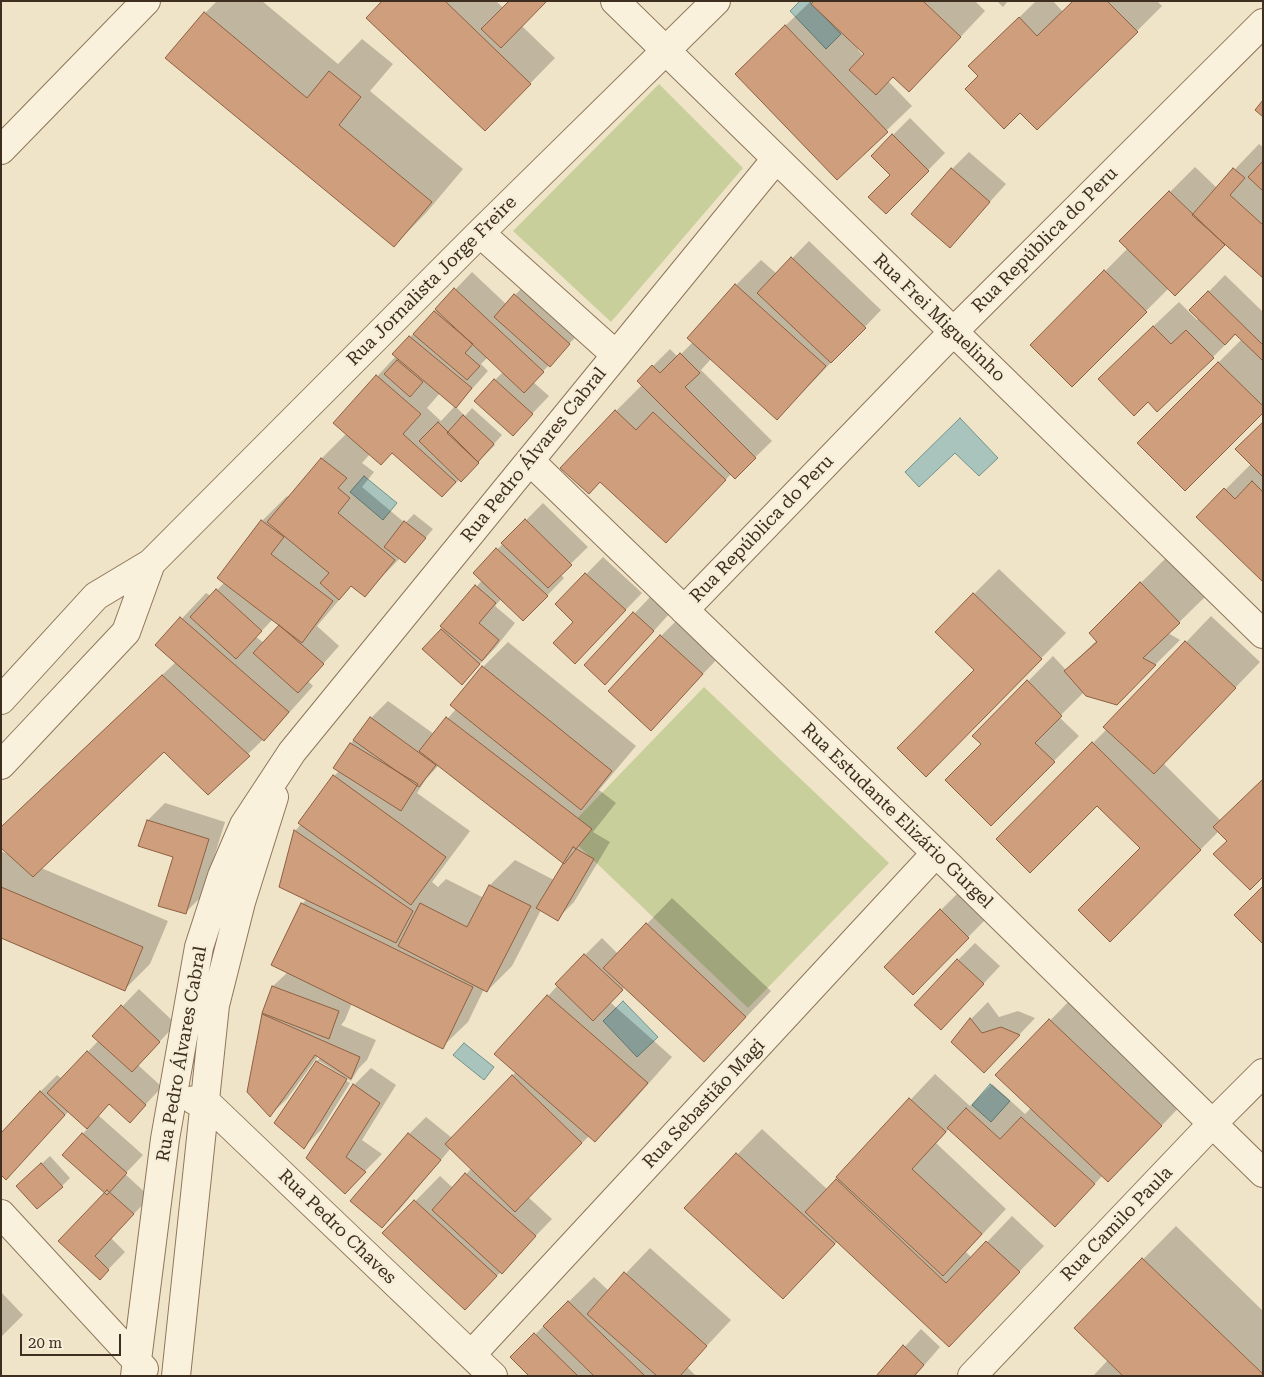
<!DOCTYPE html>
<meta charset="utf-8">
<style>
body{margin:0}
#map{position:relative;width:1264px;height:1377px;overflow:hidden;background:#f0e4c8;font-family:"Roboto Serif",serif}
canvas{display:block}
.frame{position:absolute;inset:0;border:2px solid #3d2e20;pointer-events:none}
.scale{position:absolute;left:20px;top:1334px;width:101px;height:22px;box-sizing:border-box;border:2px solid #3d2e20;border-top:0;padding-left:6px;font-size:15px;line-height:18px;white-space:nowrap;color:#3d2e20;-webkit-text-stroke:4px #f7eed8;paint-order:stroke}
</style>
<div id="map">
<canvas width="1264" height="1377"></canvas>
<div class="frame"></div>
<div class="scale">20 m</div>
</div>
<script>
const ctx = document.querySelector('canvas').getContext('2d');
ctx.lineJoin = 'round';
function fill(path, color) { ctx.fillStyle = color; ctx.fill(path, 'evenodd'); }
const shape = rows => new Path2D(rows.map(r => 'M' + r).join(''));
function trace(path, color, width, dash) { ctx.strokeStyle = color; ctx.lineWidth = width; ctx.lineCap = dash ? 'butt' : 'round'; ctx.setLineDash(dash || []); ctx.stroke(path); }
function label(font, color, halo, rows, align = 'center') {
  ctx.font = font + ' "Roboto Serif",serif'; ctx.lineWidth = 5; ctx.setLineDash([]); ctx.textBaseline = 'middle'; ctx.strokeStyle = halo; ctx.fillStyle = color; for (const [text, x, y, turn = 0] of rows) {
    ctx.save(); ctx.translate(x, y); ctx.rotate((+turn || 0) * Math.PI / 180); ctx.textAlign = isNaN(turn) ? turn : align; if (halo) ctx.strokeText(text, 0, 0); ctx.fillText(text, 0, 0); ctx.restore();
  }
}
const green = shape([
 [659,84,743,168,611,322,513,231],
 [704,687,889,863,748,1008,564,832]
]);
const water = shape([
 [800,1,809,1,841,34,826,49,790,11,800,1],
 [960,418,998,458,979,476,955,453,919,487,905,472,960,418],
 [364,476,397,503,383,520,350,492,364,476],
 [623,1001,658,1037,637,1057,603,1021,623,1001],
 [464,1043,494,1067,484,1080,453,1055,464,1043],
 [990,1084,1010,1101,991,1122,972,1105,990,1084]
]);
const shadow = shape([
 [217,1,262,1,338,64,362,39,393,64,370,91,463,169,426,213,394,246,205,13],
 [384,1,496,1,555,58,510,104],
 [811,1,813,4,816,1,975,1,985,11,934,65,893,76,888,81,912,106,837,178,761,49],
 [859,48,866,54,864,56,858,50],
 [997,1,1008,1,1003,7],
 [1036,1,1053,1,1063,12,1074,1,1157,1,1162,6,1137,31,1020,111,979,76,995,41],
 [910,118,945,153,886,213,892,175,872,156],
 [1259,144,1263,147,1263,276,1225,243,1175,294,1169,288,1072,385,1032,345,1128,248,1121,241,1195,167,1217,188],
 [969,152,1006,184,950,246,952,169],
 [809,241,881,310,802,393,711,359,701,370,772,441,735,477,731,474,691,517,616,411,642,385,638,381,670,349,678,357,693,342,736,285,761,260,777,274],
 [472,272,506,304,532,278,586,326,533,382,549,396,513,434,495,380,503,372,488,357,481,364,488,371,456,407,465,416,472,408,502,435,494,444,495,445,477,463,442,496,392,452,370,454,362,463,374,472,362,487,405,523,414,514,433,529,405,562,400,558,364,596,352,585,317,626,339,646,308,681,313,686,281,722,208,793,164,750,41,868,168,921,150,964,125,989,1,937,1,851,10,855,24,805,176,662,157,645,206,593,211,596,224,583,262,521,287,496,289,498,322,458,346,434,334,423,396,356,394,354],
 [440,393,455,406,441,421,427,408],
 [273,619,280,625,264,643,256,637],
 [1225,275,1263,312,1263,411,1138,443,1242,339,1236,334,1213,357,1124,354,1179,302,1197,320,1199,318,1191,310],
 [1263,423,1263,580,1198,517,1251,464],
 [543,503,588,547,560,574,564,578,540,603,501,599,495,606,515,623,496,647,462,683,424,649,444,627,482,580,474,573],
 [603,557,642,593,592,645,575,622,557,604],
 [1166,558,1205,597,1168,633,1180,640,1142,678,1084,692,1059,717,1079,736,991,824,983,744,974,736,1053,656,1066,670,1097,640,1090,633],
 [999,569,1066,633,951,750,976,670,936,632],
 [651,596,670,613,622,666,586,665],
 [1211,616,1260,662,1163,763,1221,821,1228,840,1219,831,1110,940,1142,848,1097,804,997,839,1107,729,1105,727],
 [678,619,719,657,651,729,661,636],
 [508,642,636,746,599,790,616,803,593,832,610,842,574,902,557,919,541,910,512,966,487,991,484,989,468,1022,442,1047,352,1003,345,1020,341,1025,376,1040,367,1060,359,1068,351,1081,319,1061,319,1064,350,1083,321,1130,304,1147,315,1065,313,1063,287,1099,270,1115,263,1015,265,1013,264,1012,273,986,288,972,302,904,307,899,295,831,301,824,334,776,339,771,335,768,351,743,371,718,388,701,434,734,456,709,483,667],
 [439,765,565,862,554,880,515,860,490,885,484,898,446,879,438,887,432,882,470,831,417,793,426,779],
 [318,1056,321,1057,314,1064,313,1063],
 [165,803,225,822,202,896,185,913,174,856,140,845,148,820],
 [958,893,985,920,913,993,941,910],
 [672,898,771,991,729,1035,625,987,610,1002,672,1057,620,1116,595,1141,589,1136,528,1197,552,1219,490,1283,384,1233,440,1176,453,1188,472,1168,451,1148,399,1210,382,1226,352,1201,409,1134,426,1117,452,1138,516,1072,496,1054,585,955,602,938,618,954],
 [975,943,1000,966,958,1011,958,960],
 [139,989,176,1024,138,1065,162,1087,130,1121,110,1103,98,1115,143,1155,125,1174,150,1197,111,1238,125,1252,100,1278,60,1241,106,1193,64,1155,88,1128,69,1111,6,1178,40,1092,57,1075,62,1079,99,1040,94,1036],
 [1075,995,1186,1100,1133,1156,1102,1176,1080,1200,949,1129,936,1143,1006,1209,966,1252,972,1258,1012,1216,1044,1246,949,1345,838,1241,783,1298,686,1208,762,1129,828,1190,839,1178,838,1176,935,1074,970,1106,992,1084,1025,1114,1031,1108,997,1075],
 [988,1002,999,1017,1018,1011,1035,1018,1001,1054,952,1042,971,1019],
 [371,1068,396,1085,362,1140,382,1154,344,1192,308,1158,354,1085],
 [50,1156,70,1178,62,1186,26,1178],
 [1176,1226,1263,1311,1263,1376,1093,1376,1108,1360,1075,1328],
 [650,1248,731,1320,687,1367,696,1376,531,1376,512,1357,594,1277,609,1291],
 [1,1292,23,1315,1,1337],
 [921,1329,940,1347,915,1376,878,1376]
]);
const building = shape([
 [382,1,445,1,531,84,485,131,366,18,382,1],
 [509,1,547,1,501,48,481,29,509,1],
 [814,1,923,1,961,37,909,92,893,77,876,95,849,70,864,54,811,4,814,1],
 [1073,1,1107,1,1138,32,1037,130,1020,113,1004,129,965,89,978,76,968,66,1019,17,1037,36,1073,1],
 [204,12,307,98,329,71,361,97,339,125,432,202,394,247,165,58,204,12],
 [785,25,888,132,837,180,735,74,785,25],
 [1263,100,1263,117,1255,110,1263,100],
 [892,134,929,171,886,214,868,197,890,175,871,156,892,134],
 [1263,161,1263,191,1248,177,1263,161],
 [951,168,990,202,950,248,911,214,951,168],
 [1233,168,1245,178,1230,195,1263,225,1263,278,1192,215,1233,168],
 [1169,191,1225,245,1175,296,1119,241,1169,191],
 [791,257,866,328,831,363,757,293,791,257],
 [1104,270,1147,312,1072,387,1030,345,1104,270],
 [735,284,826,366,777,420,687,338,735,284],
 [454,288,544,372,524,393,435,309,454,288],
 [1208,291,1263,345,1263,361,1235,334,1225,345,1189,310,1208,291],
 [514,294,570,344,550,367,494,317,514,294],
 [434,311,473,344,465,353,480,366,467,380,413,334,434,311],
 [1153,326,1171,344,1186,330,1214,358,1157,412,1148,402,1134,416,1098,379,1153,326],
 [409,336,472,388,456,408,392,354,409,336],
 [680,353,700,373,685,387,756,458,735,479,637,381,652,365,660,373,680,353],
 [397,360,423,382,410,397,384,374,397,360],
 [1218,362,1263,406,1263,413,1185,491,1137,443,1218,362],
 [376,375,421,414,403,434,456,482,442,497,392,453,381,465,333,423,376,375],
 [494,379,533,414,513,436,474,401,494,379],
 [615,410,636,430,653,412,726,480,666,543,600,482,589,494,560,468,615,410],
 [463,415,494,444,478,462,447,433,463,415],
 [438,422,479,463,461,482,419,441,438,422],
 [1263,422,1263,477,1235,449,1263,422],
 [321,458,347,478,338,488,350,498,338,513,395,560,365,597,351,586,339,600,320,583,329,573,267,522,321,458],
 [1252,481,1263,492,1263,582,1196,517,1224,488,1235,499,1252,481],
 [525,519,572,565,548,588,501,543,525,519],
 [261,520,284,537,271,554,333,601,302,643,217,578,261,520],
 [404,521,426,538,405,563,384,547,404,521],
 [496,548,548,596,523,621,473,573,496,548],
 [585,573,626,610,575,664,553,643,573,622,555,604,585,573],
 [1140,582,1180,623,1143,658,1156,665,1117,705,1086,696,1064,671,1097,642,1089,633,1140,582],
 [475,585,496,603,479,623,499,640,482,661,440,626,475,585],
 [216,589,262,631,236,659,190,617,216,589],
 [973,593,1042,659,926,777,897,748,974,670,935,632,973,593],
 [633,612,654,631,605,685,584,665,633,612],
 [180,617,289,712,264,741,155,645,180,617],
 [279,625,324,664,298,693,253,653,279,625],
 [441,629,480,664,462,685,422,649,441,629],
 [660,635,703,674,651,731,608,691,660,635],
 [1185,641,1236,688,1154,774,1103,727,1185,641],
 [482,666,612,771,581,810,450,705,482,666],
 [162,675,250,756,208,795,164,752,33,877,1,848,1,827,162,675],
 [1027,680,1062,716,1035,743,1055,762,991,826,945,780,981,744,972,736,1027,680],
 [370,717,436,765,419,787,353,740,370,717],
 [446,717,592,829,564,864,419,751,446,717],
 [1092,742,1201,850,1110,942,1078,910,1140,848,1097,806,1030,873,996,839,1092,742],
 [350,743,418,784,401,811,333,768,350,743],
 [333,775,446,857,411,905,298,823,333,775],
 [1263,779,1263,877,1250,890,1213,854,1227,841,1213,827,1263,779],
 [147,820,209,839,186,914,158,906,173,857,138,846,147,820],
 [294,830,413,911,396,943,279,887,294,830],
 [573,847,594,859,558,921,536,908,573,847],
 [489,885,531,906,487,992,398,946,420,903,467,927,489,885],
 [1263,886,1263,944,1234,915,1263,886],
 [1,887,143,947,125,991,1,938,1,887],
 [301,903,473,987,443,1049,271,965,301,903],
 [940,909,969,938,913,995,884,967,940,909],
 [646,923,746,1017,704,1062,603,968,646,923],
 [584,954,623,990,593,1021,555,984,584,954],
 [957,959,984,984,941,1030,914,1005,957,959],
 [272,986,339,1011,329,1039,262,1013,272,986],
 [547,995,648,1083,595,1142,494,1054,547,995],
 [121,1005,160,1042,132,1072,92,1036,121,1005],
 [262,1014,360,1057,351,1079,315,1055,270,1117,247,1092,262,1014],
 [970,1018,982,1033,1001,1027,1020,1035,984,1073,951,1042,970,1018],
 [1049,1019,1162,1126,1108,1182,995,1075,1049,1019],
 [87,1051,146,1105,130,1123,109,1104,87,1129,47,1093,87,1051],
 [316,1061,347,1079,304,1149,274,1123,316,1061],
 [512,1075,582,1143,515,1212,445,1144,512,1075],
 [353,1084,380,1103,346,1157,366,1172,345,1194,306,1158,353,1084],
 [40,1091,65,1115,6,1180,1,1175,1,1133,40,1091],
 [909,1098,946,1132,912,1169,982,1234,943,1276,836,1177,909,1098],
 [966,1108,1000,1139,1021,1117,1095,1184,1055,1227,947,1128,966,1108],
 [82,1133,127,1173,107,1195,62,1155,82,1133],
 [408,1133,441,1160,382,1228,350,1201,408,1133],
 [736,1153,835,1244,783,1299,684,1208,736,1153],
 [41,1163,63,1187,37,1209,16,1186,41,1163],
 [465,1173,536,1236,502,1274,432,1210,465,1173],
 [836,1179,946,1283,986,1241,1020,1272,949,1347,805,1212,836,1179],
 [107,1190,134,1214,95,1256,109,1270,100,1280,58,1241,107,1190],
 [414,1200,497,1276,465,1310,382,1233,414,1200],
 [1142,1258,1263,1374,1263,1376,1123,1376,1074,1328,1142,1258],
 [624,1272,707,1346,680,1376,657,1376,587,1314,624,1272],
 [568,1301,645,1376,594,1376,543,1326,568,1301],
 [534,1333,578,1376,529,1376,510,1357,534,1333],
 [903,1345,924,1365,914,1376,876,1376,903,1345]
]);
const minor = shape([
 [615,1,1263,634],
 [1,150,146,1],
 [480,233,616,355],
 [530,461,936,853,1263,1173],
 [684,610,953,332,1263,23],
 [1,700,96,596,151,563,480,233,716,1],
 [1,765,126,632,151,563],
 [194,1100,206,1102,493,1376],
 [1,1214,144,1369],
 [471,1355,936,853],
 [135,1376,165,1139,199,947,222,876,244,825,292,752,776,159],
 [176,1376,215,1005,241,902,274,797],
 [972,1376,1212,1124,1263,1073]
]);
const streetNames = [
 ["Rua República do Peru",1045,240,-45],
 ["Rua Jornalista Jorge Freire",432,281,-45],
 ["Rua Frei Miguelinho",939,318,44],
 ["Rua Pedro Álvares Cabral",534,455,-51],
 ["Rua República do Peru",762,529,-46],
 ["Rua Estudante Elizário Gurgel",897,816,44],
 ["Rua Pedro Álvares Cabral",182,1054,-80],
 ["Rua Sebastião Magi",704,1104,-47],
 ["Rua Camilo Paula",1117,1224,-46],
 ["Rua Pedro Chaves",337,1227,44]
];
fill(green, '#c9cf9b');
fill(water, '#a9c4bc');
trace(water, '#6f938a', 1);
fill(shadow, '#0003');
fill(building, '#cf9f7d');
trace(building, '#8d5f41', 1);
trace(minor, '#8d765c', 30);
trace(minor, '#faf1dc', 28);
label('18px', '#3d2e20', '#f7eed8', streetNames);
</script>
